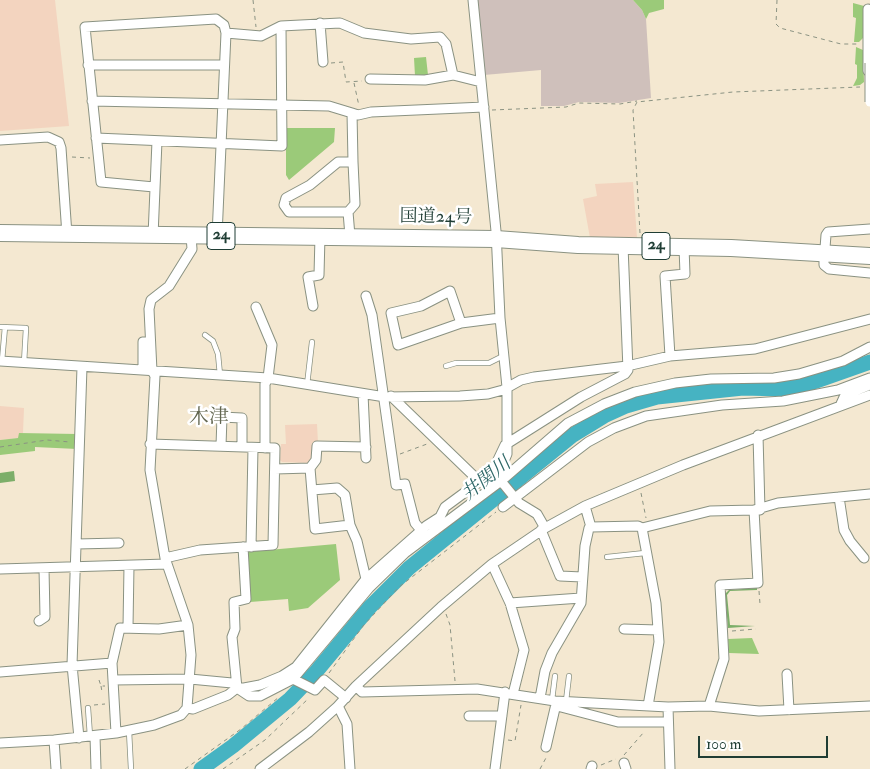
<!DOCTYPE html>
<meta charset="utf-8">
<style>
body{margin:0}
#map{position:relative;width:870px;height:769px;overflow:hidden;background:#f4e8d1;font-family:"IM FELL Double Pica",serif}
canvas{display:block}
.scale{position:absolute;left:698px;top:736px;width:130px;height:22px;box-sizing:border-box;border:2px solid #1f3d34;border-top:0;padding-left:6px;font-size:15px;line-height:18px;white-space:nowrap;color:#1f3d34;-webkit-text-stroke:4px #fff;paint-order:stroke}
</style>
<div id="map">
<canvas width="870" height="769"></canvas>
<div class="scale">100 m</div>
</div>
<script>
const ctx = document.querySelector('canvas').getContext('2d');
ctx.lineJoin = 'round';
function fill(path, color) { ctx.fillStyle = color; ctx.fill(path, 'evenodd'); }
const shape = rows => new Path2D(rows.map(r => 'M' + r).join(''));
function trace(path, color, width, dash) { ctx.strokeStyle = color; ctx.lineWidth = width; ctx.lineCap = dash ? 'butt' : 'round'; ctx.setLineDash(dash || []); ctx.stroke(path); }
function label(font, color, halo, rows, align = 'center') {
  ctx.font = font + ' "IM FELL Double Pica","Noto Serif JP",serif'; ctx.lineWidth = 5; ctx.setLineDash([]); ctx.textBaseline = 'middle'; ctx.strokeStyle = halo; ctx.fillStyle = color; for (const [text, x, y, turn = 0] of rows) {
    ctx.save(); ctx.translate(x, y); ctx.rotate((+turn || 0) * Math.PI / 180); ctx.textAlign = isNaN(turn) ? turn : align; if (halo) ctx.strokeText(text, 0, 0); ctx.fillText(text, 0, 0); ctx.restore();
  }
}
const built = shape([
 [0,0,55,0,69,126,0,131],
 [633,182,637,238,590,238,583,199,597,196,595,184],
 [0,406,24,408,23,433,19,433,19,438,0,440],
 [317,424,318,443,314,460,310,463,282,462,280,460,281,444,286,444,285,425]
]);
const industrial = shape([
 [475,0,633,0,642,10,646,19,651,98,619,103,579,102,564,106,541,106,541,70,484,75]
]);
const green = shape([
 [633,0,664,0,664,9,649,13,646,19,642,10],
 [853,3,864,6,863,38,859,42,854,42,856,18,853,17],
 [856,47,863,50,864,82,860,85,853,86,857,78,857,65,855,64],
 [426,57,428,75,415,76,414,58],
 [286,128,335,128,334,142,289,180,286,175],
 [19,433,77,434,77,449,35,447,35,451,0,455,0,440,18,438],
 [336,544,340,580,308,608,289,611,288,599,250,602,246,552],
 [752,638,759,654,729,653,728,639]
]);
const forest = shape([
 [14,471,15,481,0,483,0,473],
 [757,588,757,590,730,591,727,595,730,625,755,626,728,628,725,594,729,590]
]);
const river = shape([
 [201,769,233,746,290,699,315,673,369,608,409,568,573,435,604,416,626,406,657,397,743,388,783,389,808,384,870,362]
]);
const path = shape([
 [253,0,256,27],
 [777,0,776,24,780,28,841,44,858,44],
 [331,63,343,62,346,82,362,81],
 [354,83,359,106],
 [492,110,566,107,579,103,620,104,637,101],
 [72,157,90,158],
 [640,233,633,110,637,102,733,92,860,87],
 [0,447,47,440,70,442],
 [400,454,427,444],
 [641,493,646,518],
 [759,591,760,604],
 [446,614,450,625,455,681],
 [732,631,756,629],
 [329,673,363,626,399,587,496,512],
 [99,680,101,686,105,686],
 [101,686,102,692],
 [94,705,105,704],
 [508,740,515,741,521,705],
 [624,755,644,732],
 [601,765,616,759],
 [185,769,241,729,279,697],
 [223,769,265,740,309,698],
 [540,769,547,756]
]);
const lane = shape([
 [0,327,26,328,24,363],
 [205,335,213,341,218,354,220,375],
 [2,361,5,327],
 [446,366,456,363,489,363,503,356],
 [307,385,312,342],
 [607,557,645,553],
 [552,700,555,676],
 [566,701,569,676],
 [88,708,90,736],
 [129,731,131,769]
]);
const street = shape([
 [473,0,496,231,500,318,507,387,507,454,502,466,501,481,519,503,537,514,545,528],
 [868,9,868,71],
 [320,23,323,62],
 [281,26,340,23,364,33,411,39,440,37,446,44,453,75,481,82],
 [88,65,224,65],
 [370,79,425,80,453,75],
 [92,101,329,106,352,113,353,162,338,162,310,185,286,198,284,205,289,212,348,212,350,236],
 [352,113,358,115,371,112,484,107],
 [96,138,282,146,281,26,261,36,226,33],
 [0,140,48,137,59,142,61,148,67,235],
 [154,187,101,182,85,27,216,19,224,25,226,33,217,236],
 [348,212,355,204,353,162],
 [870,229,828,232,826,235,824,261,824,265,829,269,870,273],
 [153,236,157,141],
 [366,296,372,315,396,485,405,484,415,523,421,530],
 [313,306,308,277,319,275,320,236],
 [256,307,272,345,268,378,265,384,265,448],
 [461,323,450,291,421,306,391,313,398,345,461,323,500,318],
 [670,356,665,276,685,274,684,247],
 [0,361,268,378,385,397,460,396,488,394,503,390,521,380,534,377,627,366,670,356,755,349,870,319],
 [143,370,143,342,150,341],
 [363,394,366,458],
 [391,396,480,482],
 [840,406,845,395,870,385],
 [758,435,760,510],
 [150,444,275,448,273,545,200,550,165,558],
 [221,446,222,417,242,418,242,447],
 [310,468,316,460,317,446,366,447],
 [275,469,310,468,315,529,350,525,357,541,366,579],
 [312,490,337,488,345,495,350,525],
 [839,497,844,530,850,541,864,558],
 [503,507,588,442,614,428,646,416,722,405,783,401,838,390,870,378],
 [591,527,638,526,642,528],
 [541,530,560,576,582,577],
 [77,544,119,543],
 [251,547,253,448],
 [492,564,510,603,524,650,513,694],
 [0,569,167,564],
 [510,603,581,598],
 [39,621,45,617,44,568],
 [128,627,129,566],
 [624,629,658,630],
 [112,663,116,733],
 [0,672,112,663,120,628,159,629,188,625],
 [787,674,789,710],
 [293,679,315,690,324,680,346,698],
 [113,680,190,679,232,683,237,688,244,688,260,685,282,676,296,667,366,579,426,526,440,517,445,507,483,479,495,466,505,445,581,397,625,374,628,370,623,246],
 [356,686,362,692,477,689,555,701,668,707,709,706,759,711,870,706],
 [237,688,232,637,235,629,234,602,246,599,243,547],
 [540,698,545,671,552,653,581,603,585,546,589,528,591,527,585,506],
 [555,701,561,707,618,722,668,722],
 [338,706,347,724,350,769],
 [648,706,659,642,656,603,642,528,710,511,754,510,778,503,870,494],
 [709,706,724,659,720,585,758,583,754,510],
 [668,707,670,769],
 [187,708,193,709,228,695,237,688,249,696,260,696,293,679,369,588,405,553,501,481,568,423,604,404,635,392,675,383,711,379,774,378,799,374,843,361,870,347],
 [469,716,502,716],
 [95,736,96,769],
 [79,738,72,665,82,367],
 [54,740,56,769],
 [0,743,54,740,116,733,154,725,181,715,187,708,191,655,188,625,165,558,150,470,155,376,152,371,149,309,151,300,169,286,192,249,191,236],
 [546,747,556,704],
 [624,763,626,769],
 [260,769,309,732,338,706,356,686,441,607,492,564,545,528,585,506,683,465,870,395],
 [495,769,505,692],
 [591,769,592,766]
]);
const highway = shape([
 [0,233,496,239,578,245,731,248,870,256]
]);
const streetBridge = shape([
 [870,63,870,102]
]);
const shields = [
 [221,236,28],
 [656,246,28]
];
const shieldNames = [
 ["24",221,236],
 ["24",656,246]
];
const streetNames = [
 ["国道24号",436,218,1]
];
const waterNames = [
 ["井関川",487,480,-39]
];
const quarterNames = [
 ["木津",209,419]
];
fill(built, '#f3d4bf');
fill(industrial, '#cfc0bb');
fill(green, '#9bca79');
fill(forest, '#7cae69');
trace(river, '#46b3c2', 15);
trace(lane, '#8a9282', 6);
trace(street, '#8a9282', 11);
trace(highway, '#8a9282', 18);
trace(path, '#8a9282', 1, [4, 4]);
trace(lane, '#fff', 4.5);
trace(street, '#fff', 9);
trace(highway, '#fff', 16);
trace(streetBridge, '#8a9282', 11, []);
trace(streetBridge, '#fff', 9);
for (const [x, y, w] of shields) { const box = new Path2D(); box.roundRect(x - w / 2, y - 13.5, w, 27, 4); ctx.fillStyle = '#fff'; ctx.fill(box); trace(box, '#1f3d34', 1); }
label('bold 16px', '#1f3d34', null, shieldNames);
label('18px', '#1f3d34', '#fff', streetNames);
label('italic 19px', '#2d6666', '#fff', waterNames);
label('20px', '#626650', '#fff', quarterNames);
</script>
